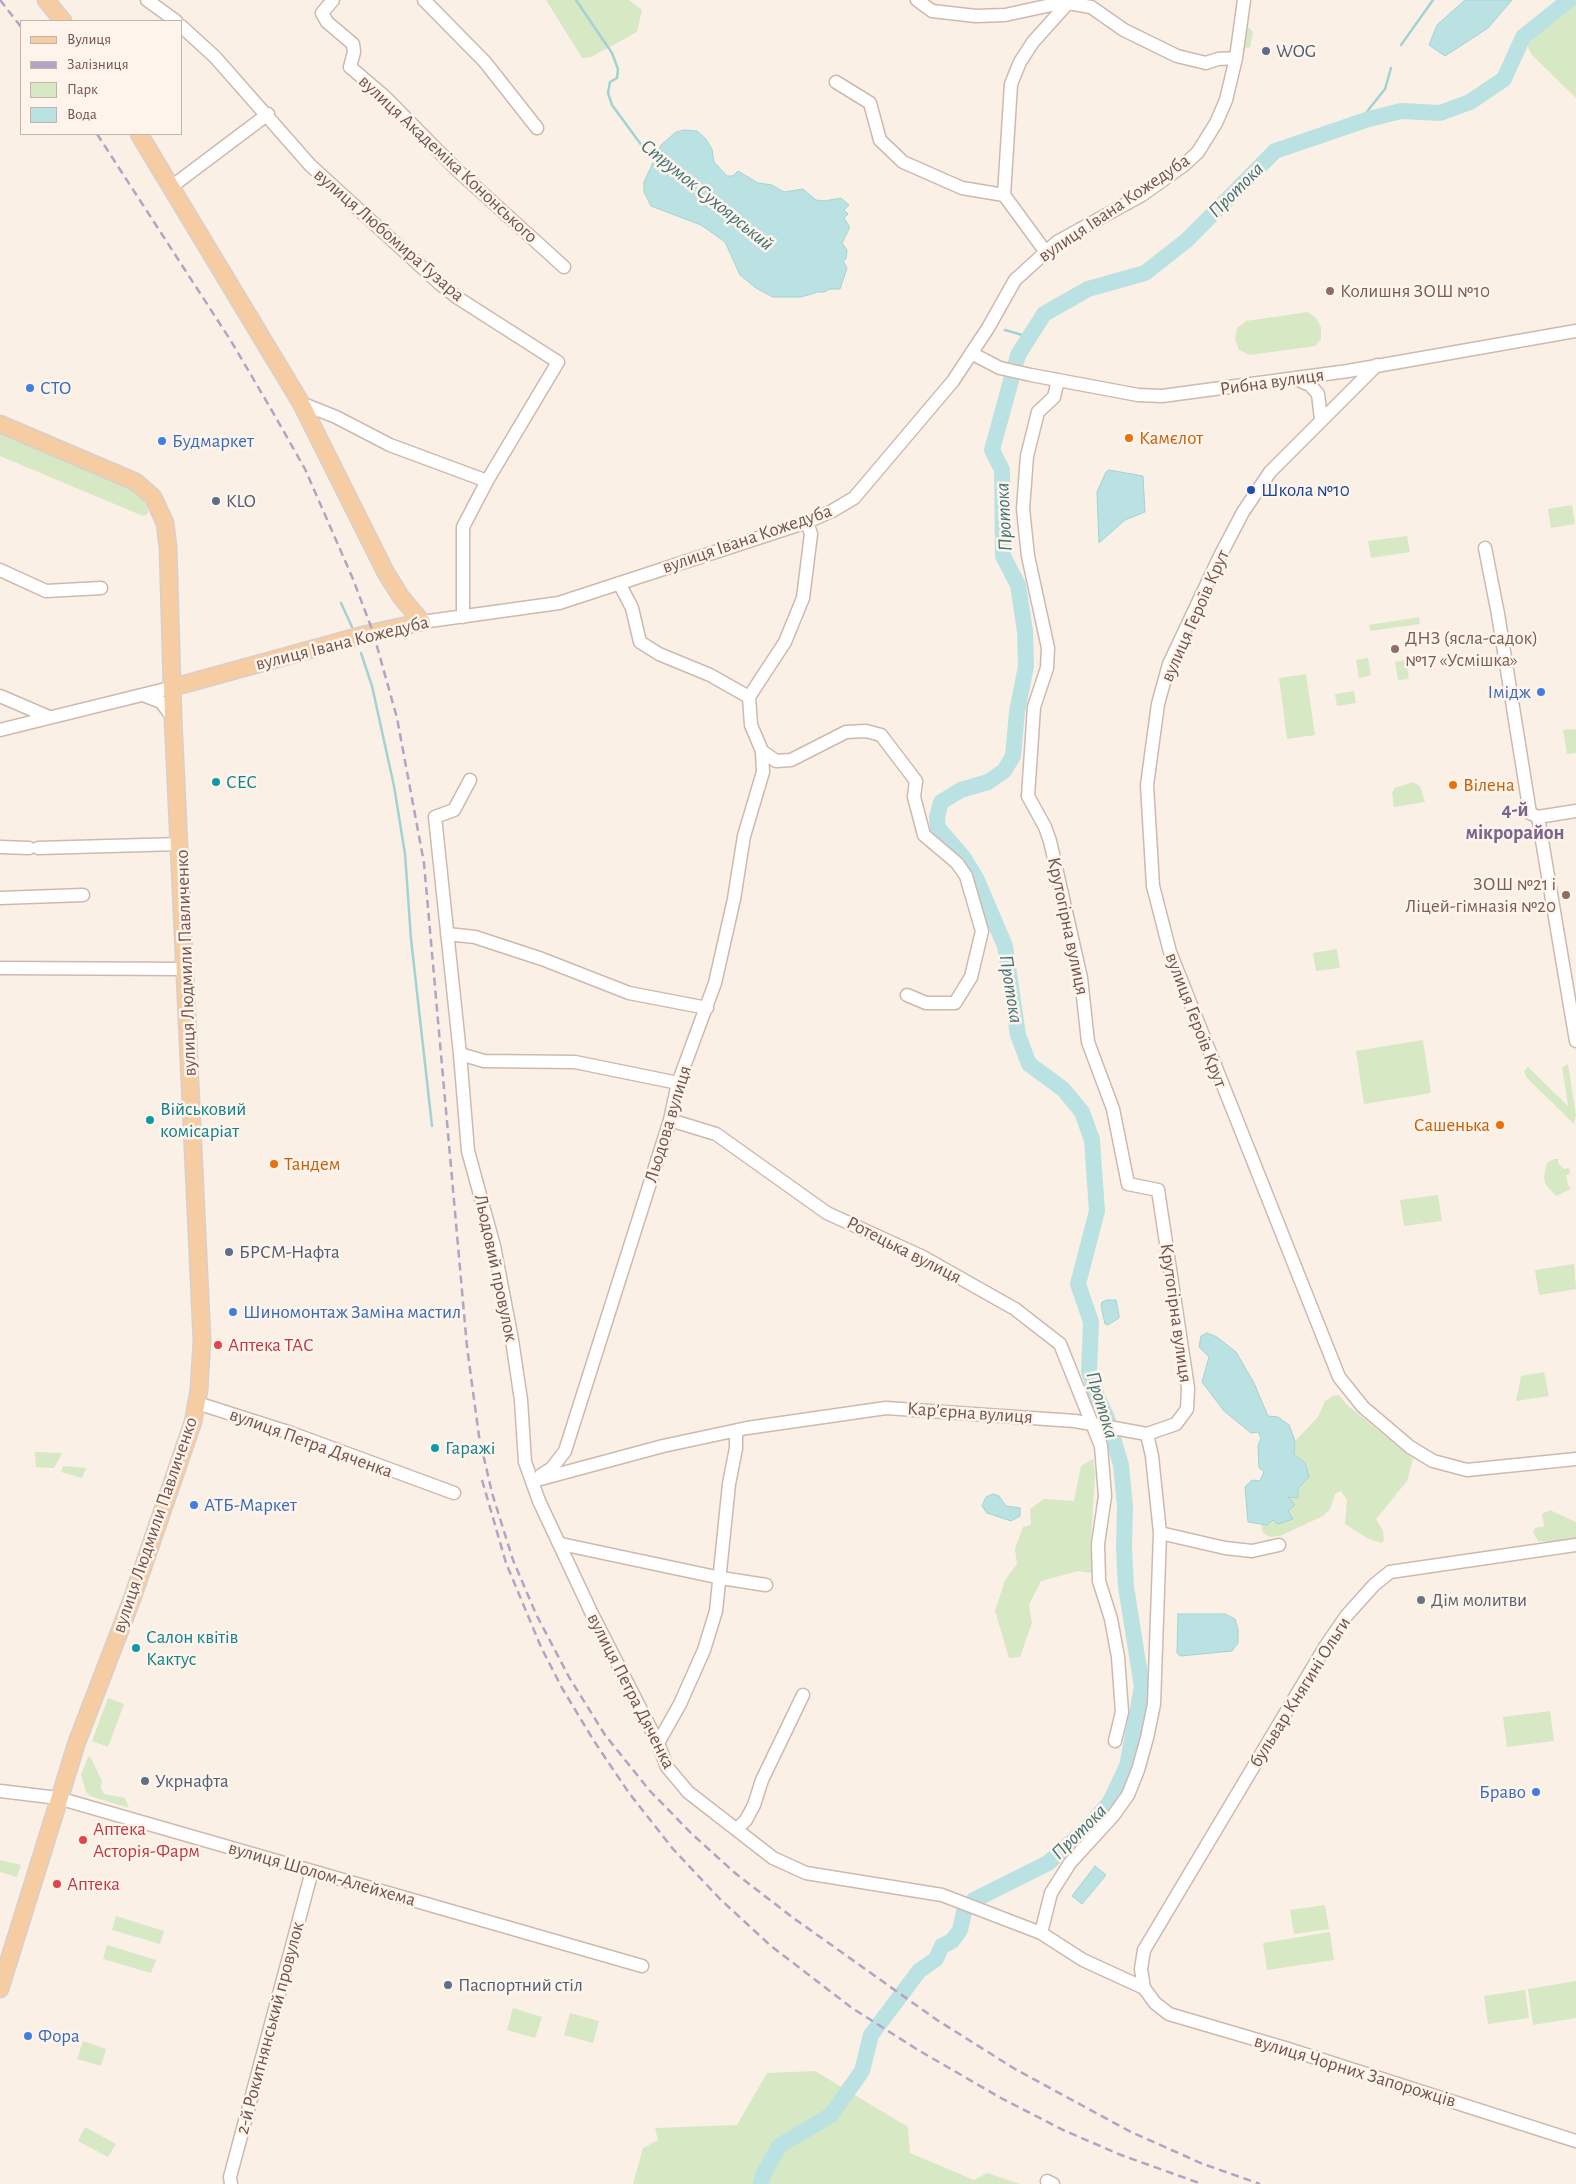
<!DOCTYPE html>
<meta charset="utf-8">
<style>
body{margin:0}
#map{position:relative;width:1576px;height:2184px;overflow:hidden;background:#fbf0e5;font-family:"Alegreya Sans",sans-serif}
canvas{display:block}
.legend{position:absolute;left:20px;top:20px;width:162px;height:115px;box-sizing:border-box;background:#fef4eb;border:1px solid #c6b4ab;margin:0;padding:6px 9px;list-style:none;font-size:15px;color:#72554c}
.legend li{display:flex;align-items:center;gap:10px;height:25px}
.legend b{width:25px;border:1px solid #c6b4ab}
</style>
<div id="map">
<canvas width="1576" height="2184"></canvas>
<ul class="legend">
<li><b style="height:6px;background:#f6cda2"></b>Вулиця</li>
<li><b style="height:6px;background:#b2a4c4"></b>Залізниця</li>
<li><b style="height:14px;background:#d7e8c5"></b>Парк</li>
<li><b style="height:14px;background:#bbe2e3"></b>Вода</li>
</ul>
</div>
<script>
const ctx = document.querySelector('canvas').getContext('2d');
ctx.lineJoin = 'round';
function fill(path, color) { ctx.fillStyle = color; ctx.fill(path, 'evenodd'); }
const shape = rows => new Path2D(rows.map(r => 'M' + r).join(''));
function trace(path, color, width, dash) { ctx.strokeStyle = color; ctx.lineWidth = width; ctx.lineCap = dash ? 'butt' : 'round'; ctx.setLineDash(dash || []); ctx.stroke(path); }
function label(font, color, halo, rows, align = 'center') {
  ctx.font = font + ' "Alegreya Sans",sans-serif'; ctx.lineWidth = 5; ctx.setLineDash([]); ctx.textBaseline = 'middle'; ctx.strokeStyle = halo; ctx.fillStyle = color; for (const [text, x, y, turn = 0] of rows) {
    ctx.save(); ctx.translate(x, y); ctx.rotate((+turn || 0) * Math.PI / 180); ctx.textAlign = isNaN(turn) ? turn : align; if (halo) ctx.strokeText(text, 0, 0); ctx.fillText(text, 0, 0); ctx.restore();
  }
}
const green = shape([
 [546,0,629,0,642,10,637,32,591,57,582,58],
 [1569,0,1576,0,1576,98,1532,55,1523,37],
 [1247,26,1253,32,1250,47,1241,49],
 [1308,312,1316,318,1321,327,1321,339,1315,346,1250,355,1239,350,1235,339,1237,328,1246,321],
 [0,431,131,488,142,497,148,509,148,514,143,516,0,456],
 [1572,505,1575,524,1551,528,1548,509],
 [1407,536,1410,552,1371,558,1368,541],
 [1419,617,1420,624,1370,631,1369,625],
 [1368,658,1371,675,1359,678,1356,660],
 [1406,660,1409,679,1398,680,1395,662],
 [1306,674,1315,735,1287,739,1279,678],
 [1354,691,1356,703,1337,706,1335,694],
 [1576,729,1576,753,1567,754,1563,730],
 [1413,782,1420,786,1425,802,1394,807,1392,793,1395,788],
 [1337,949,1340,968,1316,971,1313,953],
 [1423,1040,1431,1093,1364,1104,1356,1051],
 [1568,1064,1576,1115,1574,1124,1527,1078,1524,1071,1528,1067,1568,1106,1562,1067],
 [1554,1159,1558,1159,1558,1163,1564,1169,1569,1168,1570,1174,1566,1175,1568,1185,1571,1189,1556,1196,1546,1185,1544,1177,1547,1163],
 [1438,1195,1442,1221,1404,1226,1400,1200],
 [1574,1264,1576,1289,1539,1295,1535,1270],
 [1544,1372,1549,1396,1516,1401,1521,1376],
 [1339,1395,1346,1404,1413,1459,1407,1481,1376,1519,1383,1531,1384,1541,1381,1543,1367,1538,1345,1524,1347,1500,1341,1491,1335,1494,1330,1509,1323,1516,1280,1536,1270,1537,1263,1533,1261,1525,1267,1525,1288,1511,1288,1497,1298,1488,1305,1463,1294,1454,1295,1441,1318,1417,1325,1401,1333,1396],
 [35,1452,62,1453,54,1468,36,1467],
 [1093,1459,1095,1475,1091,1540,1092,1573,1078,1571,1041,1581,1029,1605,1032,1623,1020,1657,1009,1658,995,1611,1005,1580,1017,1564,1015,1549,1023,1527,1031,1525,1030,1509,1044,1499,1074,1501,1081,1466],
 [63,1466,86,1468,82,1478,61,1472],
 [1550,1510,1576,1522,1576,1539,1552,1542,1538,1541,1533,1532,1535,1528,1544,1526,1542,1514],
 [108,1698,124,1704,108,1747,92,1741],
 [1550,1711,1554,1741,1507,1747,1503,1717],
 [88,1757,91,1758,102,1781,101,1788,104,1794,125,1798,129,1808,90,1796,86,1792,81,1775],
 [0,1860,21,1865,17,1877,0,1872],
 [1325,1905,1329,1929,1294,1934,1290,1910],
 [116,1916,164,1931,160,1944,112,1930],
 [1330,1932,1334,1960,1267,1970,1263,1943],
 [107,1945,156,1960,151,1973,103,1959],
 [1576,1981,1576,2018,1533,2025,1528,1989],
 [1525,1990,1529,2018,1488,2024,1484,1996],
 [513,2008,542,2017,535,2038,507,2030],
 [570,2013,599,2021,593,2043,564,2035],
 [83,2041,106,2049,101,2066,77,2059],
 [815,2071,908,2127,910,2153,974,2180,987,2173,1020,2184,633,2184,643,2148,658,2140,655,2128,737,2125,767,2073],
 [85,2127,116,2144,108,2157,78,2141]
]);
const water = shape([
 [1465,0,1512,0,1488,28,1445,56,1429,45,1437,25,1465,0],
 [684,130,697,131,705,138,712,149,714,162,727,176,733,176,738,171,758,183,772,185,784,192,803,189,816,200,824,201,841,198,849,205,844,210,848,214,844,218,849,226,849,229,842,243,847,250,846,259,843,261,847,268,840,289,830,289,824,292,818,292,801,297,773,297,756,288,740,275,725,242,701,225,651,206,644,192,644,182,661,145,676,132,684,130],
 [1109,470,1143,476,1145,512,1125,520,1099,543,1097,492,1106,472,1109,470],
 [1107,1300,1116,1300,1119,1315,1119,1318,1108,1325,1105,1324,1101,1306,1102,1302,1107,1300],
 [1207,1333,1217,1337,1236,1352,1254,1383,1268,1416,1278,1417,1289,1425,1295,1441,1294,1454,1305,1463,1309,1477,1298,1488,1298,1498,1288,1497,1295,1505,1288,1511,1293,1519,1278,1524,1273,1520,1267,1525,1248,1522,1245,1487,1252,1480,1260,1481,1264,1471,1259,1468,1258,1446,1261,1438,1258,1432,1251,1433,1224,1411,1202,1382,1209,1357,1199,1347,1201,1336,1207,1333],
 [993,1494,999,1496,1006,1506,1020,1508,1020,1516,1011,1521,987,1513,982,1506,986,1497,993,1494],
 [1178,1614,1225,1614,1235,1619,1238,1629,1238,1643,1232,1651,1180,1656,1177,1653,1178,1614],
 [1095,1866,1106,1875,1082,1904,1072,1896,1095,1866]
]);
const stream = shape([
 [576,0,612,53,618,69,617,78,610,82,608,93,612,105,645,150,658,160],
 [1401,45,1433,0],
 [1358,123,1385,89,1391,68],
 [1005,330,1029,337],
 [341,603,352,627],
 [361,653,372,686,394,786,405,854,411,939,432,1126]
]);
const river = shape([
 [761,2184,763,2175,779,2146,831,2115,862,2071,871,2035,919,1971,936,1959,942,1946,952,1941,960,1930,964,1912,974,1900,1048,1863,1087,1828,1110,1802,1127,1766,1142,1687,1126,1587,1124,1550,1125,1506,1121,1465,1107,1418,1096,1394,1089,1371,1091,1322,1078,1284,1097,1211,1092,1140,1082,1112,1063,1089,1029,1064,1018,1035,1005,946,976,878,963,857,938,828,937,817,941,802,961,790,988,782,1004,771,1013,756,1017,712,1026,666,1025,631,1018,585,1003,556,1002,470,992,450,1018,355,1044,314,1088,289,1145,273,1187,240,1275,151,1369,119,1401,111,1440,113,1470,102,1504,79,1523,37,1569,0]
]);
const minor = shape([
 [147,0,176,21],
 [333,0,322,13,327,22,353,44,354,52,350,67,384,96,458,171,564,267],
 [424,0,485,62,537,128],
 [917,0,932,11,976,16,1005,15,1056,4,1068,3,1091,7,1124,30,1177,56,1206,63,1218,59,1236,58],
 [181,26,215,57,310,165,439,283,458,298,558,362,487,481,463,527,463,617],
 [836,82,870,103,880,140,903,162,962,188,1004,195,1045,251],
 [171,187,268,114],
 [1004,195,1011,84,1020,62,1033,42,1068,3],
 [971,353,1000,368,1031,375,1138,395,1162,396,1348,371,1576,331],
 [1377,365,1270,472,1243,512,1220,556,1169,664,1158,704,1147,785,1153,886,1170,952,1339,1377,1363,1407,1410,1447,1433,1461,1467,1470,1576,1459],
 [1296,379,1310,385,1318,394,1321,419],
 [301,403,336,417,390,445,487,481],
 [1485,548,1498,614,1530,813,1538,817,1576,811],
 [0,570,46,591,101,588],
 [422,622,559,603,807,522,832,511,854,498,953,381,988,328,1015,280,1057,242,1142,195,1184,165,1198,152,1216,123,1226,100,1236,58,1244,0],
 [143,695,161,702,173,718],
 [0,696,49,717],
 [749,697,785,642,803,598,811,534,807,522],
 [0,730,174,687],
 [762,751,776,761,791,760,846,732,866,731,881,735,916,781,914,797,924,835,957,863,966,876,982,931,971,977,955,1003,926,1003,907,995],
 [470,780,454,810,435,817,460,1054,468,1151,494,1246,512,1340,521,1400,525,1462,539,1501,592,1614,658,1743,667,1767,688,1792,773,1858,806,1873,942,1895,1041,1933,1083,1960,1144,1988],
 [1538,817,1576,1041],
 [0,847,29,848],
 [38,848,180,844],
 [0,898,83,895],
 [447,934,475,937,542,959,629,993,707,1008],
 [0,968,186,969],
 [460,1054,484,1061,575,1062,678,1083],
 [670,1120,716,1134,827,1213,923,1257,1015,1309,1060,1344,1101,1446,1105,1496,1098,1544,1099,1581,1111,1619,1118,1657,1122,1712,1115,1741],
 [197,1403,291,1433,454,1493],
 [541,1475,552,1468,565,1451,670,1120,678,1083,715,983,734,899,744,836,763,772,762,751,751,725,749,697,710,675,659,654,640,642,632,608,619,583],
 [533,1481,663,1446,747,1428,886,1408,1075,1421,1147,1434,1176,1424,1187,1409,1188,1388,1158,1190,1128,1184,1113,1109,1088,1042,1081,978,1050,841,1045,827,1028,796,1034,707,1047,668,1048,648,1028,556,1023,509,1027,456,1038,412,1054,397,1058,380],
 [1160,1533,1225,1548,1252,1551,1279,1545],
 [561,1544,721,1578,766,1585],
 [1576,1545,1390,1572,1374,1585,1347,1615,1325,1647,1144,1950,1141,1969,1144,1988,1155,2003,1169,2014,1285,2048,1576,2141],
 [658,1743,680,1704,704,1650,716,1611,729,1484,736,1448,736,1432],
 [0,1791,58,1798,642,1966],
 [737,1829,746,1820,754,1805,762,1780,803,1695],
 [1041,1933,1051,1893,1070,1863,1113,1816,1128,1795,1138,1770,1147,1738,1154,1704,1160,1533,1152,1456,1147,1434],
 [1047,2181,1053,2184],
 [231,2184,230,2177,312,1871]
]);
const major = shape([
 [46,0,63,21],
 [139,134,301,403,386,573,401,597,422,622,367,634,174,687],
 [0,424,136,482,153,497,165,523,168,547,173,718,202,1340,199,1390,193,1422,132,1599,77,1742,0,1989]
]);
const rail = shape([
 [0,0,21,27],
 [97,134,231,341,271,409,305,469,353,579,373,632,397,718,424,863,467,1347,479,1436,492,1493,513,1560,536,1614,569,1677,605,1735,650,1791,692,1834,735,1873,792,1917,937,2020,1015,2069,1131,2132,1203,2164,1260,2184],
 [482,1480,506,1563,541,1647,562,1688,594,1741,629,1793,673,1849,720,1899,771,1946,852,2008,918,2050,1001,2098,1063,2130,1121,2155,1202,2184]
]);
const markers = [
 [1266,51,5,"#5c6f8a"],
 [1330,291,5,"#8d6e63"],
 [30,388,5,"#3f7fe0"],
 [1129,438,5,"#e8710a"],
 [162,441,5,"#3f7fe0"],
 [1251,490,5,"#1a4fb4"],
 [216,501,5,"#5c6f8a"],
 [1395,649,5,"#8d6e63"],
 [1541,692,5,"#3f7fe0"],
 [216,782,5,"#0f9aa8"],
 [1453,785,5,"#e8710a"],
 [1566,895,5,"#8d6e63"],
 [150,1120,5,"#0f9aa8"],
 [1500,1125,5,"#e8710a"],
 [274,1164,5,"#e8710a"],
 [229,1252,5,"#5c6f8a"],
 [233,1312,5,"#3f7fe0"],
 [218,1345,5,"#e0444e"],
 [435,1448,5,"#0f9aa8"],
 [194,1505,5,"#3f7fe0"],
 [1421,1600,5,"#6b7280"],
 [136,1648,5,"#0f9aa8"],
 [145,1781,5,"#5c6f8a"],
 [1536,1792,5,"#3f7fe0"],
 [83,1840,5,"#e0444e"],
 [57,1884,5,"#e0444e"],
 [448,1985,5,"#5c6f8a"],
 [28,2036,5,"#3f7fe0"]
];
const serviceNames = [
 ["WOG",1276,51],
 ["KLO",226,501],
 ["БРСМ-Нафта",239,1252],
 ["Укрнафта",155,1781],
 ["Паспортний стіл",458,1985]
];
const streetNames = [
 ["вулиця Академіка Кононського",448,159,43],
 ["вулиця Івана Кожедуба",1114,208,-34],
 ["вулиця Любомира Гузара",389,235,41],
 ["Рибна вулиця",1272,382,-8],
 ["вулиця Івана Кожедуба",747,539,-19],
 ["вулиця Героїв Крут",1195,616,-66],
 ["вулиця Івана Кожедуба",342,643,-14],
 ["Крутогірна вулиця",1068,926,78],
 ["вулиця Людмили Павличенко",186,963,-92],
 ["вулиця Героїв Крут",1196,1020,69],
 ["Льодова вулиця",668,1124,-73],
 ["Ротецька вулиця",904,1250,27],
 ["Льодовий провулок",496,1268,78],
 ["Крутогірна вулиця",1176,1313,82],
 ["Карʼєрна вулиця",970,1413,4],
 ["вулиця Петра Дяченка",311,1443,20],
 ["вулиця Людмили Павличенко",155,1525,-71],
 ["вулиця Петра Дяченка",631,1691,63],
 ["бульвар Княгині Ольги",1300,1692,-58],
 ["вулиця Шолом-Алейхема",322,1874,16],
 ["2-й Рокитнянський провулок",270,2028,-75],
 ["вулиця Чорних Запорожців",1355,2071,17]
];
const educationNames = [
 ["Колишня ЗОШ №10",1340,291],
 ["ДНЗ (ясла-садок)",1405,638],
 ["№17 «Усмішка»",1405,660],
 ["ЗОШ №21 і",1556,884,"right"],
 ["Ліцей-гімназія №20",1556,906,"right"]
];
const shopNames = [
 ["СТО",40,388],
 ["Будмаркет",172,441],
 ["Імідж",1531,692,"right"],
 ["Шиномонтаж Заміна мастил",243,1312],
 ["АТБ-Маркет",204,1505],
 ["Браво",1526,1792,"right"],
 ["Фора",38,2036]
];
const foodNames = [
 ["Камєлот",1139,438],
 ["Вілена",1463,785],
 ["Сашенька",1490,1125,"right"],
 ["Тандем",284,1164]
];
const transitNames = [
 ["Школа №10",1261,490]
];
const cultureNames = [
 ["СЕС",226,782],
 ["Військовий",160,1109],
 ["комісаріат",160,1131],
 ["Гаражі",445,1448],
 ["Салон квітів",146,1637],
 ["Кактус",146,1659]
];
const healthNames = [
 ["Аптека ТАС",228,1345],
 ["Аптека",93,1829],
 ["Асторія-Фарм",93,1851],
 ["Аптека",67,1884]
];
const worshipNames = [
 ["Дім молитви",1431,1600]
];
const waterNames = [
 ["Протока",1236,190,-45],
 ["Струмок Сухоярський",707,195,39],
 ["Протока",1004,517,-93],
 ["Протока",1011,989,81],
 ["Протока",1102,1405,73],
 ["Протока",1079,1832,-45]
];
const neighbourhoodNames = [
 ["4-й",1515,810],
 ["мікрорайон",1515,833]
];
fill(green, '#d7e8c5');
fill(water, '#bbe2e3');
trace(water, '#a2d3d4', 1);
trace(stream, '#a2d3d4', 2.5);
trace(river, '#bbe2e3', 16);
trace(minor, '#ceb9af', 15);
trace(major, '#d8cfcd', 19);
trace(minor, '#fff', 12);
trace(major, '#f6cda2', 16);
trace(rail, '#b2a4c4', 2.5, [8, 5]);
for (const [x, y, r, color] of markers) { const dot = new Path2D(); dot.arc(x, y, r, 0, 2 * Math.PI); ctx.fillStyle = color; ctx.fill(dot); trace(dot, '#fef4eb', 2); }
label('19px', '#4e5e75', '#fef4eb', serviceNames, 'left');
label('19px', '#72554c', '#fef4eb', streetNames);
label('19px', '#785e54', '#fef4eb', educationNames, 'left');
label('19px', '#366cbe', '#fef4eb', shopNames, 'left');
label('19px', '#c56008', '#fef4eb', foodNames, 'left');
label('19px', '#164399', '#fef4eb', transitNames, 'left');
label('19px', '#0d838f', '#fef4eb', cultureNames, 'left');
label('19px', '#be3a42', '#fef4eb', healthNames, 'left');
label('19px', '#5b616d', '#fef4eb', worshipNames, 'left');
label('italic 20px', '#407477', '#fef4eb', waterNames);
label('bold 20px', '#7b648e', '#fef4eb', neighbourhoodNames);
</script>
